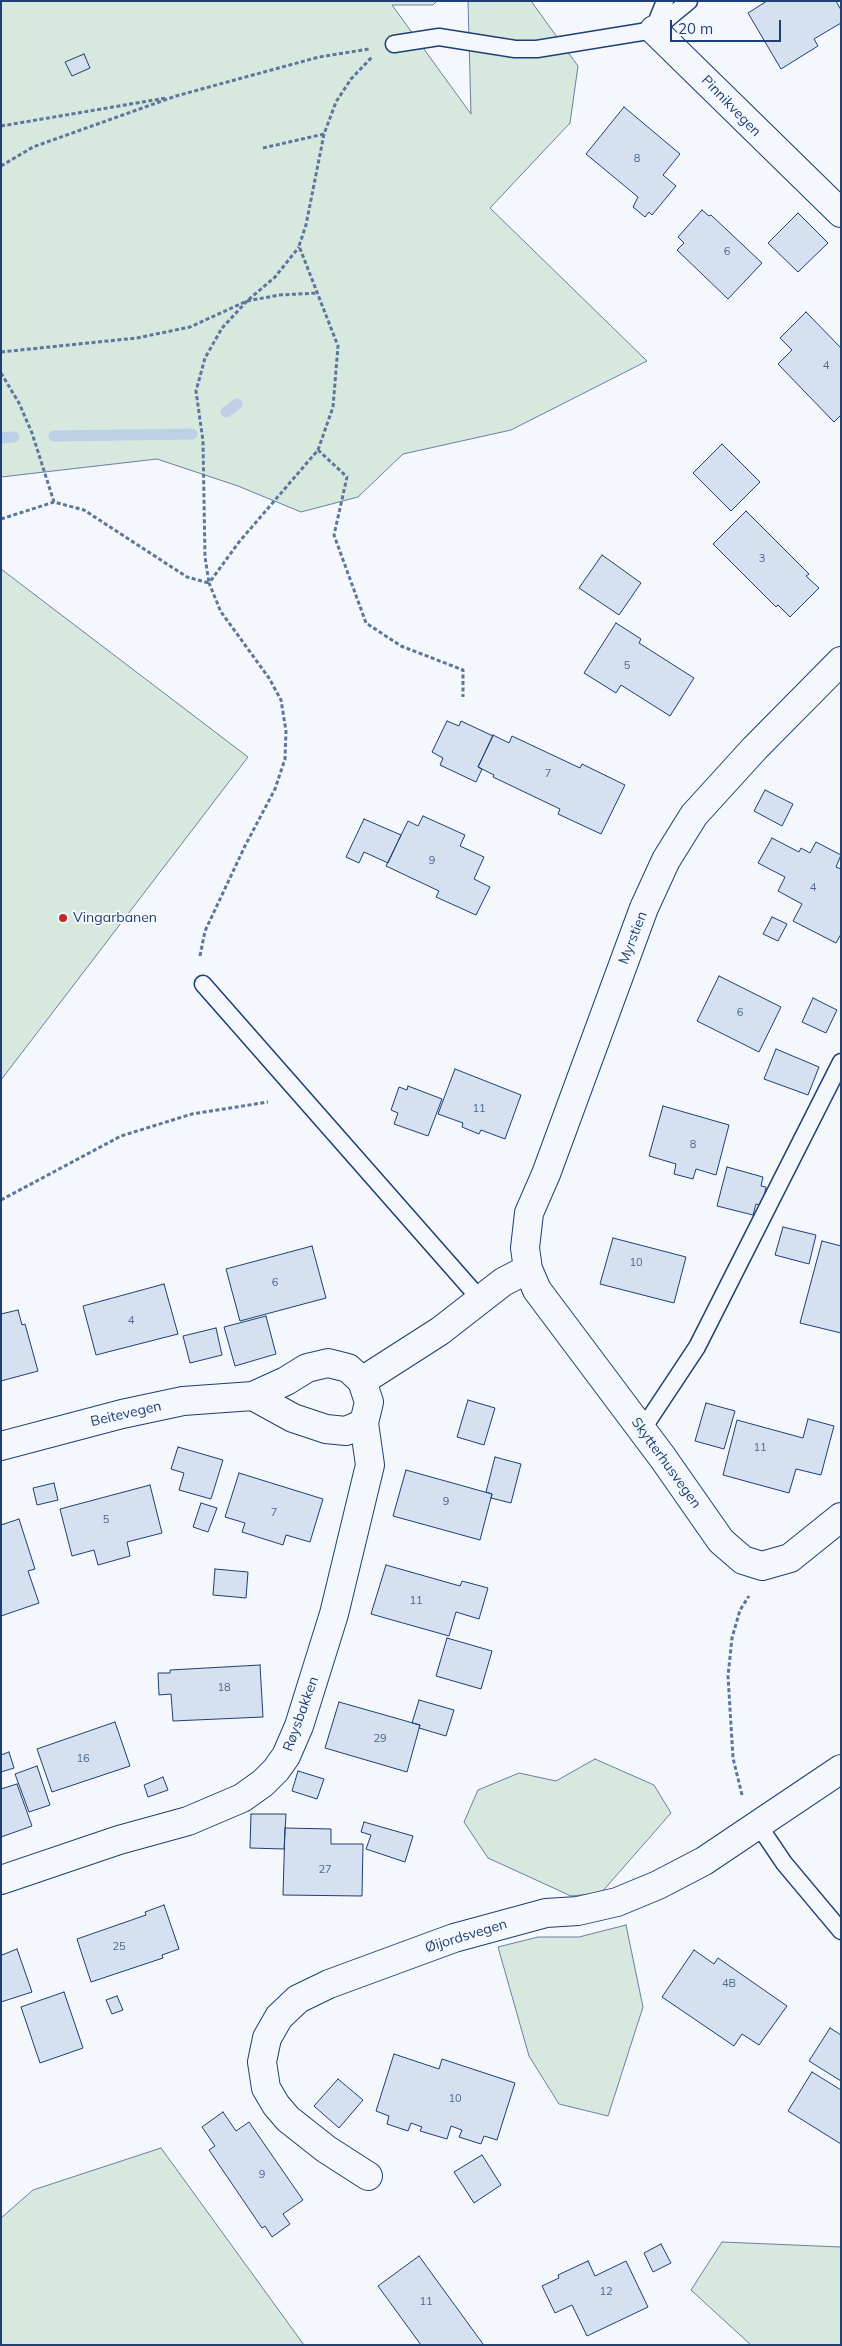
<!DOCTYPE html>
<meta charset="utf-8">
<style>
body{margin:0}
#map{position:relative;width:842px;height:2346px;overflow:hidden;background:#f4f7fb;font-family:Mulish,sans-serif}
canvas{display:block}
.frame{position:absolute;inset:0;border:2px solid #1d3f73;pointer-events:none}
.scale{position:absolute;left:670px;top:20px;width:111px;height:22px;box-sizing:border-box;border:2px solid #1d3f73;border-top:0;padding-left:6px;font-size:15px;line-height:18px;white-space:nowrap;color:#1d3f73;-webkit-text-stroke:4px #f4f7fb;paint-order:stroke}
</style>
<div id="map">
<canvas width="842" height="2346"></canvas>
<div class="frame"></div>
<div class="scale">20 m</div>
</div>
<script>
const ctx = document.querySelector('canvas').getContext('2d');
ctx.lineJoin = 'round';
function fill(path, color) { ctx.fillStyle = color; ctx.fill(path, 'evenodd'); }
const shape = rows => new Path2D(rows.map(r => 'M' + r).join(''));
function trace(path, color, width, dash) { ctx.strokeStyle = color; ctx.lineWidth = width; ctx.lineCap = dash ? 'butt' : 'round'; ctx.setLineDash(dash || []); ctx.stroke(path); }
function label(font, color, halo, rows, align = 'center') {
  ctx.font = font + ' Mulish,sans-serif'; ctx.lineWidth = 4; ctx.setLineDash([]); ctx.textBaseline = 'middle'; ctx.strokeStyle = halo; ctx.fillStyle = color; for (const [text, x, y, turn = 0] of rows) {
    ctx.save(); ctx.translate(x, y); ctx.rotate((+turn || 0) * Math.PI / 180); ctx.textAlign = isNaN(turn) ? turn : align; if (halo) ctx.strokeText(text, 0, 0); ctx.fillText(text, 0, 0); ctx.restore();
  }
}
const green = shape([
 [1,1,437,1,433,5,392,5,471,114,468,1,531,1,578,66,570,123,490,208,647,361,511,430,403,454,358,497,301,512,238,486,157,459,1,477,1,1],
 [1,569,248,757,1,1080,1,569],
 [595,1759,654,1785,671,1813,601,1893,571,1896,488,1858,464,1822,478,1790,519,1773,556,1781,595,1759],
 [626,1925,643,2007,608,2116,559,2104,529,2056,498,1947,538,1937,579,1937,626,1925],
 [161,2148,304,2345,1,2345,1,2218,33,2190,161,2148],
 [722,2242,841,2247,841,2345,751,2345,691,2290,722,2242]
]);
const stream = shape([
 [226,412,237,404],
 [54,436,192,434],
 [1,438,14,437]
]);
const building = shape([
 [767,1,836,1,841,10,841,23,814,39,818,46,781,69,748,13,767,1],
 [84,54,90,68,72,76,65,62,84,54],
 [624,107,680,154,663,175,676,186,652,215,649,212,645,217,633,207,638,197,586,154,624,107],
 [702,210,709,216,711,215,762,263,728,299,677,250,684,243,678,237,702,210],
 [798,213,828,243,798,272,768,243,798,213],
 [806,312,841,348,841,415,834,422,778,364,792,350,780,338,806,312],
 [722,444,760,482,731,511,693,473,722,444],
 [746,511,809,574,806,576,819,588,790,617,778,605,776,607,713,544,746,511],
 [602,555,641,583,619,615,579,588,602,555],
 [616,623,641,639,639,643,694,678,670,716,621,685,616,693,584,673,616,623],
 [447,721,459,726,461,721,493,736,478,767,482,769,476,782,440,765,443,758,432,752,447,721],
 [493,735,509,743,512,736,580,768,582,764,625,785,601,834,558,814,560,809,493,777,494,775,478,767,493,735],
 [765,790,793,804,782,826,754,811,765,790],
 [423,816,465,835,460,846,484,857,474,879,490,887,476,915,436,897,439,891,386,866,408,821,418,826,423,816],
 [364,819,401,835,388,863,364,852,359,863,346,857,364,819],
 [772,838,799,852,801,848,810,853,816,842,841,855,836,867,841,869,841,934,836,943,793,921,802,904,778,891,785,877,758,863,772,838],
 [772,917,787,924,778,941,763,934,772,917],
 [719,976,781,1007,759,1052,697,1021,719,976],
 [813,998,837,1010,826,1033,802,1022,813,998],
 [776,1049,819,1067,808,1095,764,1079,776,1049],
 [455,1069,521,1095,505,1139,481,1130,479,1134,462,1127,463,1123,438,1114,455,1069],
 [408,1086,442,1099,428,1136,394,1124,398,1113,391,1110,399,1087,407,1090,408,1086],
 [663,1106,729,1125,716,1175,696,1169,693,1179,674,1174,676,1164,649,1156,663,1106],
 [727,1167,763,1177,761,1186,766,1187,762,1206,756,1204,753,1215,717,1206,727,1167],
 [783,1227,816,1235,809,1264,775,1255,783,1227],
 [613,1238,686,1257,674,1303,600,1284,613,1238],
 [822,1241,841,1246,841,1333,800,1323,822,1241],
 [312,1246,326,1298,240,1321,226,1269,312,1246],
 [164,1284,178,1334,96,1355,83,1306,164,1284],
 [18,1310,22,1325,25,1324,38,1371,1,1381,1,1314,18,1310],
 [266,1316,276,1354,235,1366,224,1327,266,1316],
 [216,1328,222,1355,190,1363,183,1336,216,1328],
 [468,1400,495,1408,484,1445,457,1437,468,1400],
 [706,1403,735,1411,724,1449,695,1441,706,1403],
 [808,1419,834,1426,821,1475,796,1469,789,1493,723,1475,737,1420,803,1438,808,1419],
 [178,1447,223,1460,211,1499,179,1490,184,1473,171,1469,178,1447],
 [495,1457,521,1464,511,1503,491,1498,492,1494,486,1492,495,1457],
 [406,1470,492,1494,480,1540,393,1516,406,1470],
 [239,1473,323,1499,310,1542,286,1535,283,1545,242,1532,245,1523,225,1517,239,1473],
 [54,1483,58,1500,37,1505,33,1488,54,1483],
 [150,1485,162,1533,127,1542,130,1556,98,1565,94,1550,72,1556,60,1509,150,1485],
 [201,1503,217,1508,208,1532,193,1527,201,1503],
 [19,1519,35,1569,28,1571,39,1603,1,1616,1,1525,19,1519],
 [386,1565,460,1586,462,1581,488,1588,479,1619,456,1612,449,1636,371,1614,386,1565],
 [215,1569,248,1572,246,1598,213,1595,215,1569],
 [447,1638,492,1651,481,1689,436,1676,447,1638],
 [260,1665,263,1717,173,1721,171,1694,159,1695,158,1673,170,1673,170,1670,260,1665],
 [419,1700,454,1710,446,1736,419,1728,420,1725,412,1723,419,1700],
 [339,1702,420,1725,407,1772,325,1748,339,1702],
 [115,1722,130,1766,52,1792,37,1749,115,1722],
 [9,1752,14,1768,1,1772,1,1755,9,1752],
 [37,1766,50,1805,29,1812,15,1774,37,1766],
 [298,1771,324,1779,317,1799,292,1791,298,1771],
 [163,1777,168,1790,148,1797,144,1785,163,1777],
 [17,1784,32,1826,1,1837,1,1789,17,1784],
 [251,1814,286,1814,284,1849,250,1848,251,1814],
 [364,1822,413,1836,405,1862,366,1849,371,1835,361,1832,364,1822],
 [285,1828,331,1829,331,1844,363,1844,362,1896,283,1895,285,1828],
 [164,1905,179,1949,162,1955,163,1958,91,1982,77,1939,146,1915,145,1912,164,1905],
 [17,1949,32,1992,1,2002,1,1952,2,1955,17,1949],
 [694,1950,714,1964,718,1958,787,2006,759,2045,742,2034,734,2046,662,1997,694,1950],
 [64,1992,83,2048,40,2063,21,2007,64,1992],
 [117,1996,123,2010,112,2014,106,2000,117,1996],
 [830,2028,841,2035,841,2081,809,2061,830,2028],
 [394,2054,439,2069,442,2059,515,2083,497,2140,484,2136,481,2144,459,2137,462,2130,451,2126,447,2139,420,2131,422,2127,411,2123,408,2131,387,2124,389,2116,376,2111,394,2054],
 [812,2072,841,2090,841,2144,788,2111,812,2072],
 [338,2079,363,2100,339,2128,314,2106,338,2079],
 [223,2112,236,2131,249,2122,303,2200,283,2214,290,2224,272,2237,265,2226,262,2228,209,2150,215,2146,202,2127,223,2112],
 [482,2155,501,2185,474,2203,454,2172,482,2155],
 [661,2244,671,2263,653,2272,644,2253,661,2244],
 [419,2256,483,2344,482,2345,421,2345,378,2286,419,2256],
 [588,2261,595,2276,626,2261,648,2307,587,2336,572,2305,555,2313,542,2286,559,2278,558,2275,588,2261]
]);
const path = shape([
 [1,126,166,98],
 [263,148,324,134],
 [1,166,33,147,176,96,319,57,369,49],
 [1,352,137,338,190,327,247,301,279,295,318,293],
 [1,373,19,403,32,433,54,502],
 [318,450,347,477,334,535,366,623,401,646,463,670,463,697],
 [1,519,54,502,84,510,187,577,209,583,205,557,203,441,196,391,205,358,222,328,247,301,275,277,299,247],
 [200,956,205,931,245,846,275,789,285,759,286,731,281,700,269,678,221,612,209,583,239,542,318,450,333,407,338,346,299,246,306,225,324,134,336,102,351,79,372,57],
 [1,1200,121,1136,192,1114,268,1102],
 [742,1795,733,1758,728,1676,732,1638,740,1610,749,1596]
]);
const lane = shape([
 [654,28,665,1],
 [394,44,439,37,515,49,537,49,654,30,689,1],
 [203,984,480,1299],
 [642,1430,697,1347,841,1062],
 [759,1826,784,1863,841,1931]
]);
const street = shape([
 [654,30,841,213],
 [841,661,755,748,694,815,666,860,644,908,546,1174,529,1213,525,1248,528,1269,537,1290,663,1458,721,1541,743,1560,762,1566,790,1558,841,1517],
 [362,1381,440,1331,503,1282,528,1269],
 [1,1446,122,1414,183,1401,253,1396,286,1381,307,1368,328,1363,348,1368,362,1381,369,1402,364,1423,346,1431,326,1429,293,1418,253,1396],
 [1,1880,119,1840,188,1821,242,1798,263,1783,276,1770,286,1756,299,1726,334,1614,370,1465,364,1423],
 [368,2176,326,2149,288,2119,276,2105,266,2088,262,2062,267,2038,279,2017,298,1999,329,1984,454,1938,546,1913,578,1911,617,1902,658,1885,704,1861,841,1769]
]);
const markers = [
 [63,918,5,"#c62828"]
];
const numberNames = [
 ["8",637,159],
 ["6",727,252],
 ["4",826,366],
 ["3",762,559],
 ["5",627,666],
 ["7",548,774],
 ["9",432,861],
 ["4",813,888],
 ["6",740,1013],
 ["11",479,1109],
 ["8",693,1145],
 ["10",636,1263],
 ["6",275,1283],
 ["4",131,1321],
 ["11",760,1448],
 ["9",446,1502],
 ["7",274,1513],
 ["5",106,1520],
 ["11",416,1601],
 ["18",224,1688],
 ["29",380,1739],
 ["16",83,1759],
 ["27",325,1870],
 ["25",119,1947],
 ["4B",729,1984],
 ["10",455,2099],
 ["9",262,2175],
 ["12",606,2292],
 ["11",426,2302]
];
const streetNames = [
 ["Pinnikvegen",731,106,46],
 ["Myrstien",633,938,-69],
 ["Beitevegen",126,1414,-13],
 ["Skytterhusvegen",666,1463,54],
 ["Røysbakken",301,1714,-70],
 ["Øijordsvegen",466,1936,-17]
];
const poiNames = [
 ["Vingarbanen",73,918]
];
fill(green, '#d7e8df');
trace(green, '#687fa3', 1);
trace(stream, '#bed0e5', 11);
fill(building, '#d5e0f0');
trace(building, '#1d3f73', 1);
trace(lane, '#1d3f73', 19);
trace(street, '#1d3f73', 30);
trace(path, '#5e769c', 3, [4, 2.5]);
trace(lane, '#f4f7fb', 16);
trace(street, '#f4f7fb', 28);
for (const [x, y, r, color] of markers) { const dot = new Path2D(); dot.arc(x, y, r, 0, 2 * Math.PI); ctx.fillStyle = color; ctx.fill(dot); trace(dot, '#f4f7fb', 2); }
label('11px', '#4b6792', null, numberNames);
label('14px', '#1d3f73', '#f4f7fb', streetNames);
label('14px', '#1d3f73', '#f4f7fb', poiNames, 'left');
</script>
